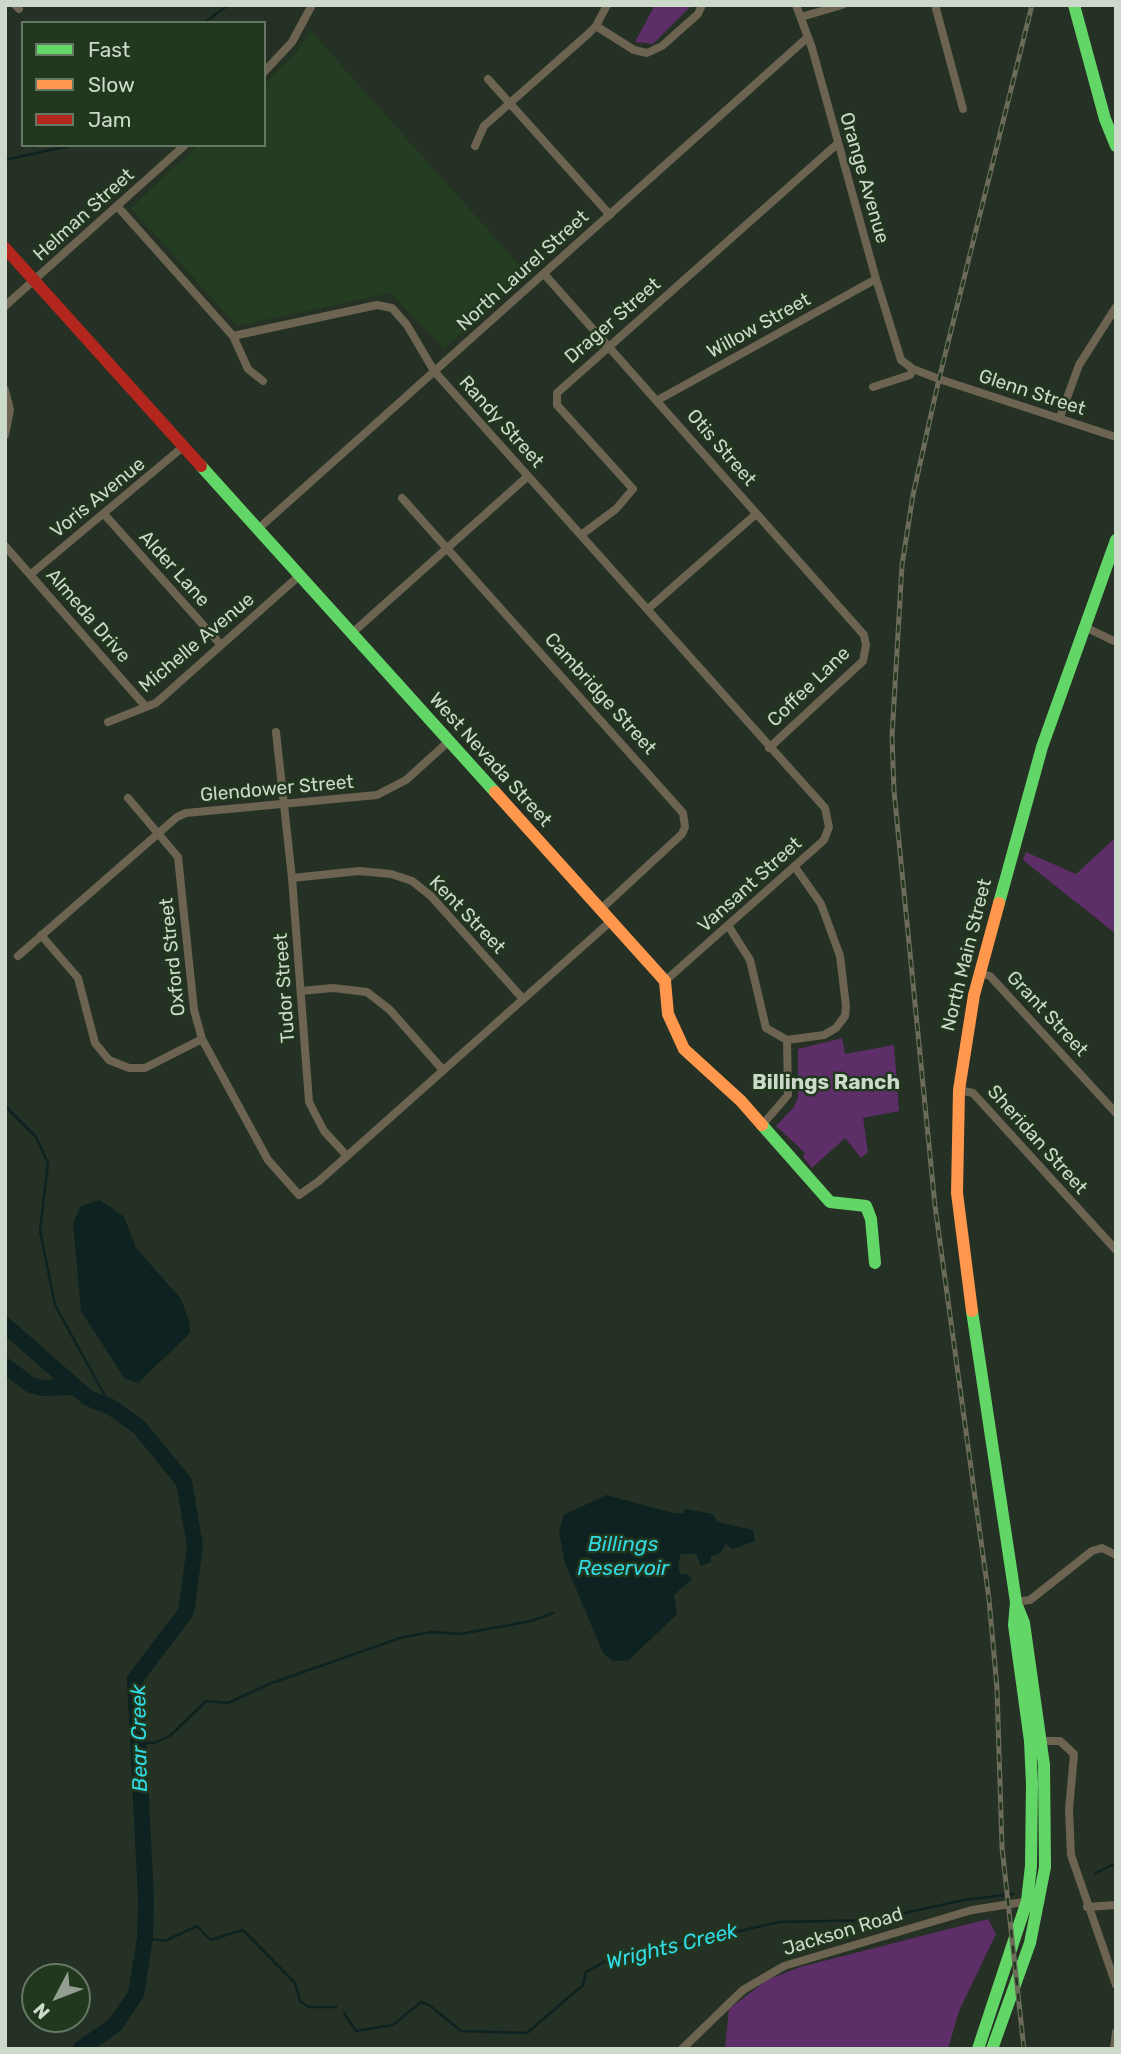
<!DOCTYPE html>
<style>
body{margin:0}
#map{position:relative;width:1121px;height:2054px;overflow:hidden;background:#253124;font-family:Rubik,sans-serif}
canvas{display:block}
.frame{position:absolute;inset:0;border:7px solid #cddacb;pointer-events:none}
.legend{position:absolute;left:21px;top:21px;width:245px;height:126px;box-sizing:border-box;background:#21371e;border:2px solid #667863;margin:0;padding:9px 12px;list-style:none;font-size:21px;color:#cddacb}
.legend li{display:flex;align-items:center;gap:14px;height:35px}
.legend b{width:35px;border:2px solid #667863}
.north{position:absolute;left:21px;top:1963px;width:70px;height:70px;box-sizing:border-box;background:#21371e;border:2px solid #667863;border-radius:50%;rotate:228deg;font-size:19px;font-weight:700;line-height:28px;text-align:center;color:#cddacb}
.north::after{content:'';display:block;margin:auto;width:24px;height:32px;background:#929f91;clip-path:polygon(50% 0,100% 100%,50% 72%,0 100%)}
</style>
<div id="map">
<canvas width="1121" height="2054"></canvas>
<div class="frame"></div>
<ul class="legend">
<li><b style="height:9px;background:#63d668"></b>Fast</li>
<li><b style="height:9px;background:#ff974d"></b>Slow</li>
<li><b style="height:9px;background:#b3261e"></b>Jam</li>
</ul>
<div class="north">N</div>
</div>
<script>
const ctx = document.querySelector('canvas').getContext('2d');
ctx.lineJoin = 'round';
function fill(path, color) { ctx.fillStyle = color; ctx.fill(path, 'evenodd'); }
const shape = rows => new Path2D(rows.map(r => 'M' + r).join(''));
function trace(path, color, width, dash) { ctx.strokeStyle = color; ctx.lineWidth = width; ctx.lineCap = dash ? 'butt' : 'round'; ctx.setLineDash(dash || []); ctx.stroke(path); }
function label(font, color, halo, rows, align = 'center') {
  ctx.font = font + ' Rubik,sans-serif'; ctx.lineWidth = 5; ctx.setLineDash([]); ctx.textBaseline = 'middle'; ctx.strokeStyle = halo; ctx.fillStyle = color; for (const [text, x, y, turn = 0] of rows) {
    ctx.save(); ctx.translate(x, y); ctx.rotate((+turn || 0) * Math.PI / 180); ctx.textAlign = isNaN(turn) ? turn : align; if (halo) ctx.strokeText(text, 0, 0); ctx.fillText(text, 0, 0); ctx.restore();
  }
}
const built = shape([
 [310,30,530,277,515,285,444,349,391,293,237,326,131,208,198,145,264,145,264,84,296,54]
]);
const green = shape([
 [655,5,692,5,653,44,635,42],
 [1116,837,1116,934,1023,860,1026,852,1076,874],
 [842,1038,845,1054,894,1045,899,1111,863,1118,868,1152,861,1158,845,1138,812,1168,803,1157,805,1153,776,1126,794,1107,798,1097,798,1049],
 [988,1919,996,1934,959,2011,948,2049,725,2049,729,2009,767,1980,800,1967]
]);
const water = shape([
 [100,1200,124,1217,136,1248,181,1299,190,1324,190,1333,138,1383,125,1379,81,1311,73,1223,81,1206],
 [606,1495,673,1513,684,1513,685,1509,713,1514,717,1522,753,1530,755,1541,733,1549,725,1544,721,1553,711,1556,711,1562,701,1566,696,1554,681,1554,678,1565,680,1574,687,1574,692,1579,674,1595,677,1614,628,1661,613,1661,603,1653,564,1560,559,1530,564,1515]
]);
const stream = shape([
 [204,23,228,5],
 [5,160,73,145],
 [5,1106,36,1137,48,1163,40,1231,55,1305,111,1407],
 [139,1742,154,1743,170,1736,206,1701,228,1703,269,1684,403,1637,432,1632,460,1634,531,1621,553,1613],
 [1094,1874,1116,1863],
 [145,1938,165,1941,197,1926,210,1940,243,1930,295,1983,300,2001,309,2007,336,2007],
 [344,2013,356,2031,393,2025,421,2002,429,2005,461,2031,527,2033,583,1985,586,1972,604,1962,779,1922,873,1920,964,1900,1013,1894]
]);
const river = shape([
 [5,1325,88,1398,111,1407,139,1427,184,1482,195,1546,186,1612,135,1679,146,1899,145,1938,136,1994,115,2025,80,2049],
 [5,1366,31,1385,43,1388,75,1387]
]);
const street = shape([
 [15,5,19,9],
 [796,5,812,48,876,279,901,360,913,369,939,379,1116,437],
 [935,5,963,109],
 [801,17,842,5],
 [596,26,634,50,647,53,662,46,698,14,702,5],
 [264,72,292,42,312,5],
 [488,79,610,215],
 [475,146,484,126,588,34,596,26,607,5],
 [118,207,233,336,377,305,392,308,407,325,434,371,825,808,829,827,824,840,665,981],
 [545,275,864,635,866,645,863,661,769,748],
 [5,306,185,145],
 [233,336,248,369,263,381],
 [873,387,910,375,913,369],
 [5,390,10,410,5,435],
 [658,400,876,279],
 [1060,417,1079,365,1116,307],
 [402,498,683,813,685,827,682,834,600,910],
 [104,514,221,645],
 [258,529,808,37],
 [581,535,616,509,633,489,557,405,557,393,837,144],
 [5,546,146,707],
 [31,574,184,446],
 [648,609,756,514],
 [1085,627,1116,642],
 [351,634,528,476],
 [108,722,156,703,299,576],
 [276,732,292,878,309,1102,324,1131,347,1156],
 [128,798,178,857,194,1010,202,1039,268,1160,299,1195,319,1181,611,921],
 [292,878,359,871,391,874,412,881,431,896,523,999],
 [729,927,750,960,766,1028,787,1040,824,1035,836,1028,845,1016,846,1006,840,956,821,904,795,867],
 [41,935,78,978,95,1043,109,1060,129,1068,145,1068,202,1039],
 [18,956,177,817,186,813,377,795,406,780,448,742],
 [979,973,990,976,1116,1113],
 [301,991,333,988,367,992,390,1010,443,1070],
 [959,1090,973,1093,1116,1250],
 [763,1124,788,1095,787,1040],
 [1016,1602,1030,1600,1092,1551,1102,1548,1116,1555],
 [1036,1741,1060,1741,1074,1754,1069,1810,1071,1855,1116,1985],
 [1087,1907,1116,1905],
 [682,2049,743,1990,784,1966,972,1910,1030,1901],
 [1114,2049,1116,2032]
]);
const fast = shape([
 [1074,5,1105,119,1116,146],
 [201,466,495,792],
 [999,903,1042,747,1116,540],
 [762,1125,830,1202,866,1206,871,1219,875,1263],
 [972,1311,1016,1602,1014,1625,1030,1741,1032,1784,1031,1866,1027,1901,978,2049],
 [992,2049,1030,1943,1045,1867,1044,1765,1024,1623,1018,1608]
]);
const slow = shape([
 [495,792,665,981,668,1014,684,1049,741,1101,762,1125],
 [972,1311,957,1193,959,1090,974,995,999,903]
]);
const jam = shape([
 [5,248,201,466]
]);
const rail = shape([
 [1024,2049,1002,1847,997,1688,989,1599,935,1206,894,791,892,737,902,565,913,495,939,379,1032,5]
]);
const streetNames = [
 ["Orange Avenue",864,178,74],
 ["Helman Street",84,215,-42],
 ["North Laurel Street",523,271,-42],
 ["Drager Street",613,321,-41],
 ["Willow Street",759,326,-29],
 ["Glenn Street",1032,393,18],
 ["Randy Street",501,422,48],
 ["Otis Street",721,448,49],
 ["Voris Avenue",98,498,-39],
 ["Alder Lane",174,569,48],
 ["Almeda Drive",88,616,49],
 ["Michelle Avenue",197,643,-40],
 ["Coffee Lane",809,687,-44],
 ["Cambridge Street",600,694,48],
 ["West Nevada Street",490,760,48],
 ["Glendower Street",277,789,-5],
 ["Vansant Street",750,885,-42],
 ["Kent Street",467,915,46],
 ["North Main Street",967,955,-76],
 ["Oxford Street",173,957,-96],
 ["Tudor Street",285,988,-94],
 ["Grant Street",1047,1014,47],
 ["Sheridan Street",1037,1140,48],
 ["Jackson Road",843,1932,-17]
];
const neighbourhoodNames = [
 ["Billings Ranch",826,1083]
];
const waterNames = [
 ["Billings",623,1545],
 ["Reservoir",623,1569],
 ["Bear Creek",140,1738,-91],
 ["Wrights Creek",672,1947,-14]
];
fill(built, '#243c21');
fill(green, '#5d2e67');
fill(water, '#0e2221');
trace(stream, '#0e2221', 2.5);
trace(river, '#0e2221', 16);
trace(street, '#6c6451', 8);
trace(fast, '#63d668', 12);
trace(slow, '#ff974d', 12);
trace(jam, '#b3261e', 12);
trace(rail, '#6c6b5b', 5);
trace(rail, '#21371e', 2.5, [8]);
label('19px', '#cddacb', '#21371e', streetNames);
label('bold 21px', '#cddacb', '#21371e', neighbourhoodNames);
label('italic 21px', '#31d9e3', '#21371e', waterNames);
</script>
